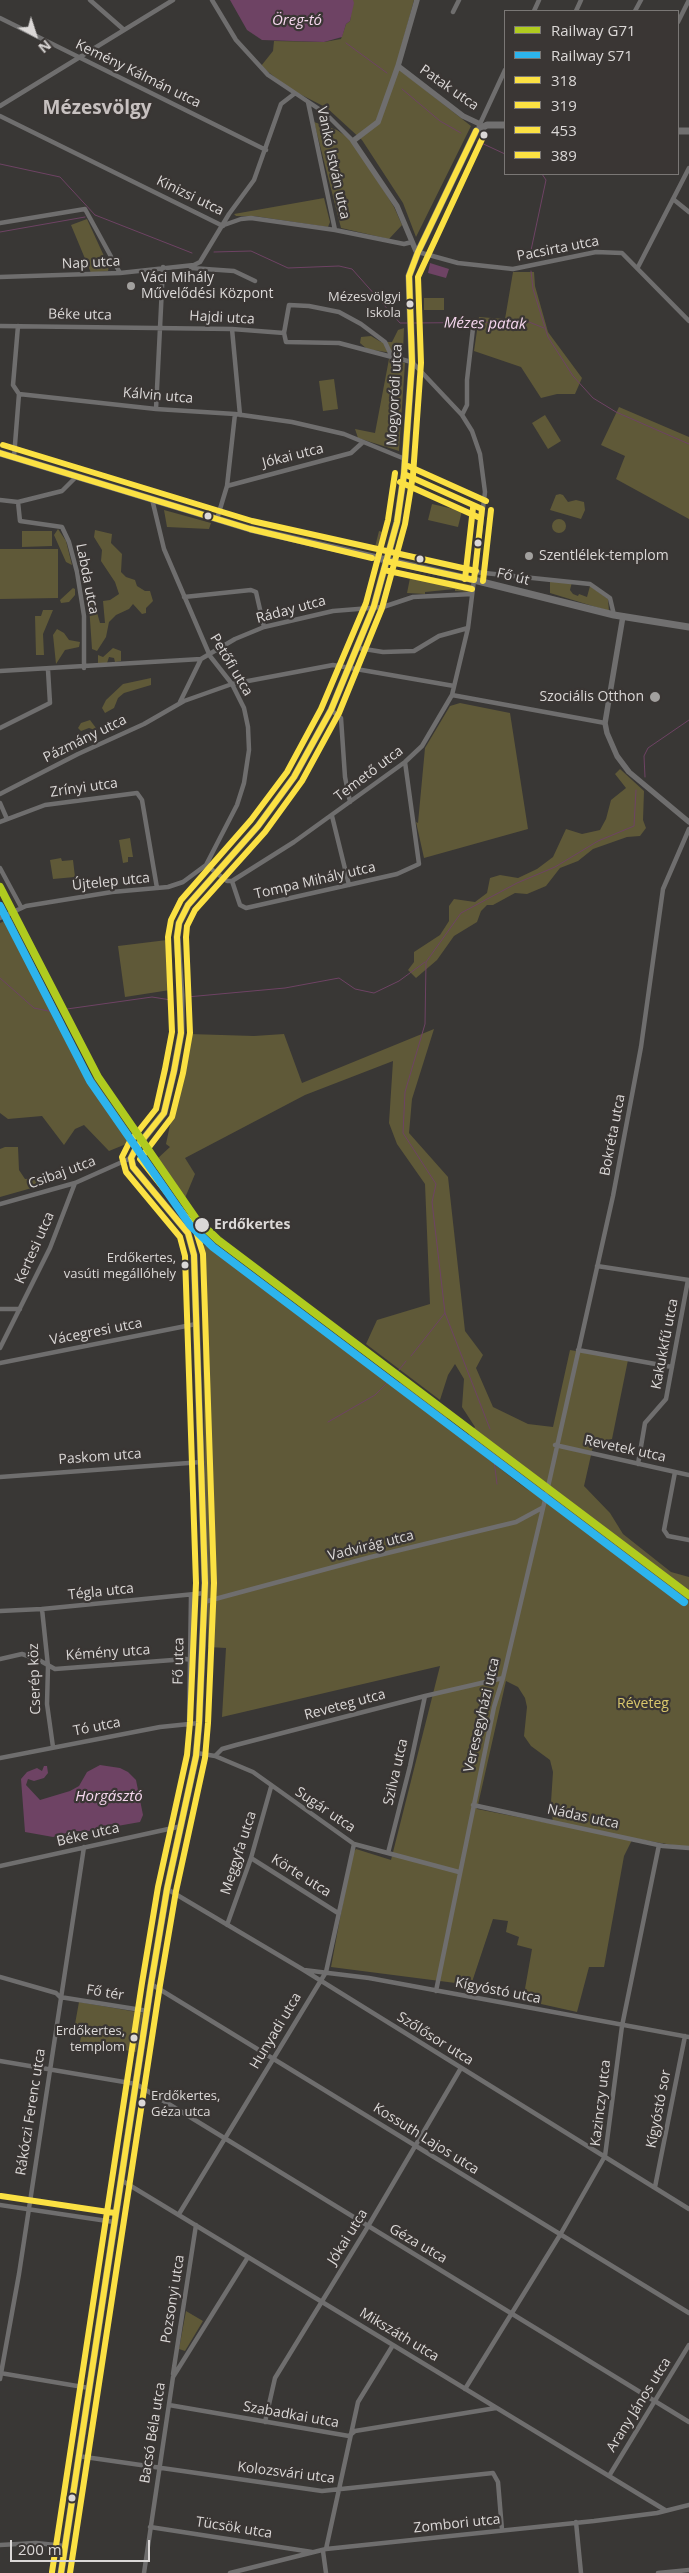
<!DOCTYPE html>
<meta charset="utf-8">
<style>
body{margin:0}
#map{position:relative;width:689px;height:2573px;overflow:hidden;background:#393735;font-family:"Open Sans",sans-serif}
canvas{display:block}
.legend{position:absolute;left:504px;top:10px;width:175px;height:165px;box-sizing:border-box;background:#3a3634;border:1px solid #7a7775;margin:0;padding:6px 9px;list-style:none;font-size:15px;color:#dbd8d7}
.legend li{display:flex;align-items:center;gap:10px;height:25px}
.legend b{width:25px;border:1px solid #7a7775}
.north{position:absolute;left:10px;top:10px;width:50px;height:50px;-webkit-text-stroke:4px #3a3634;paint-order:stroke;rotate:140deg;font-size:14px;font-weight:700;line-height:20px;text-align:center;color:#dbd8d7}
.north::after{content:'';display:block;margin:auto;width:18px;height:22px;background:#dbd8d7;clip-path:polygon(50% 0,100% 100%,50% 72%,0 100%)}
.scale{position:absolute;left:10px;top:2540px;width:140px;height:22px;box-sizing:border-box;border:2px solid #dbd8d7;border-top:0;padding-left:6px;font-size:15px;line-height:18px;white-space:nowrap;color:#dbd8d7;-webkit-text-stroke:4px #3a3634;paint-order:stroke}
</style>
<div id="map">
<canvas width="689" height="2573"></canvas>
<ul class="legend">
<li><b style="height:6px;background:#b0cb1f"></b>Railway G71</li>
<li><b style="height:6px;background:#2db4ed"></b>Railway S71</li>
<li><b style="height:6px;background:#fbe143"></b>318</li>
<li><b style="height:6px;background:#fbe143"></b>319</li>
<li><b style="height:6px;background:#fbe143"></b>453</li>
<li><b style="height:6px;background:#fbe143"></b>389</li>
</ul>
<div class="north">N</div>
<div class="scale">200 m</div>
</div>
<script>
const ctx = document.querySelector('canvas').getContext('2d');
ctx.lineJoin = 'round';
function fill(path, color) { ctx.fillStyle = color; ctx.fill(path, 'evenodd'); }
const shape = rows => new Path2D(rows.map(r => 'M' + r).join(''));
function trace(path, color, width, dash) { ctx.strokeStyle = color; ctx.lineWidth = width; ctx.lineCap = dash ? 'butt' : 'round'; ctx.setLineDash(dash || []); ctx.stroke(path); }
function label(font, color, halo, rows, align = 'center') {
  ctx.font = font + ' "Open Sans",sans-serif'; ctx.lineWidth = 4.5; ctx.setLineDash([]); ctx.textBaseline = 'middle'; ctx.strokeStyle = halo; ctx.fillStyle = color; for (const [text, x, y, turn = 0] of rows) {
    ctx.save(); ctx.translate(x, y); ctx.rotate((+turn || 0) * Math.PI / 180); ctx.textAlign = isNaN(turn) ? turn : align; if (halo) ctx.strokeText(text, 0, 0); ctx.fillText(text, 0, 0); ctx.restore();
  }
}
const green = shape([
 [353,0,414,0,396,67,471,126,416,237,403,203,362,140,327,108,288,88,261,66,273,51,274,41,324,42,341,39,346,24,350,21],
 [314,122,337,130,353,141,394,207,402,225,389,239,341,228],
 [324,198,330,222,328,227,254,216,236,216,234,214],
 [87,219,109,267,108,271,91,273,71,225],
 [513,272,534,272,535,286,548,332,582,378,575,394,557,394,541,398,521,367,474,351,479,317,505,319],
 [424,298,444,298,444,310,424,310],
 [404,328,403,351,398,354,367,349,360,343,361,337,371,336,381,342,392,342,398,330],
 [389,359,405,363,399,451,358,438,355,429,375,433],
 [334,379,338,409,323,411,319,381],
 [619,407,689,437,689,519,616,479,625,456,601,445],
 [545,415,561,441,548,449,532,423],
 [560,494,563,495,568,502,576,500,584,502,585,510,581,519,550,510,556,495],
 [432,504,462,511,458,527,428,520],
 [164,510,211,523,209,529,167,527],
 '552 526a7 7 0 1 1 14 0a7 7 0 1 1-14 0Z',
 [58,529,66,541,72,565,66,562,54,535],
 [95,530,112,534,111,543,122,554,121,572,126,577,135,580,137,586,145,591,150,591,153,601,146,608,146,613,142,614,133,604,129,609,116,615,109,622,106,637,97,651,92,649,89,605,94,602,100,623,105,623,103,601,110,600,119,594,115,582,101,561,102,550,94,537],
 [22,531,52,531,52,546,22,547],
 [379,531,386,533,382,549,375,547],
 [0,549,58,549,58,598,0,599],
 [411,573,472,585,471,592,455,591,455,589,425,592,425,594,407,593],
 [550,580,572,582,570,590,573,594,578,596,579,594,587,597,590,586,608,599,609,611,550,593],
 [73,588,75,589,75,595,69,602,61,603,60,600],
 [43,610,53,610,43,634,44,655,36,655,35,616,41,616],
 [57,629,64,633,69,640,80,642,79,647,65,650,56,664,53,635],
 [113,648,121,651,121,661,115,662,114,658,109,657,107,663,98,663,98,655,103,657],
 [151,678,151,685,124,693,118,698,114,708,105,713,102,708,106,700,123,684],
 [460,703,510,713,528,829,424,858,416,822,418,823,425,748,450,706],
 [90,720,96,728,95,730,89,728,81,731,78,728,81,723],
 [620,769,644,791,643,820,646,828,640,836,627,837,593,849,578,861,560,868,546,886,527,894,515,893,493,905,487,905,481,911,477,922,454,936,437,960,416,978,408,970,414,962,414,952,440,935,449,921,449,906,454,899,475,902,487,893,490,878,500,875,518,878,537,869,553,857,566,829,582,834,600,830,606,819,611,800,626,788,615,774],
 [130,838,133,857,128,857,128,862,123,863,119,840],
 [61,858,62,861,73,860,75,877,53,879,50,860],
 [11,918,88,1070,136,1140,109,1151,84,1125,75,1129,64,1145,42,1116,8,1119,0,1113,0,923],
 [167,940,170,990,125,997,118,946],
 [434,1029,412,1099,409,1133,448,1177,465,1331,483,1355,476,1368,493,1407,528,1424,553,1427,570,1350,628,1360,612,1439,594,1442,584,1486,610,1513,623,1534,671,1572,689,1577,689,1848,633,1838,624,1856,604,1967,589,1967,577,2012,523,2000,532,1949,517,1945,519,1937,506,1932,508,1921,493,1919,471,1985,331,1967,352,1854,356,1849,391,1860,440,1666,222,1717,226,1648,208,1647,201,1244,227,1253,396,1386,401,1382,448,1416,446,1422,468,1436,475,1427,462,1407,464,1379,455,1364,448,1375,440,1400,366,1344,377,1320,430,1304,425,1184,397,1144,389,1123,393,1061,305,1095,185,1158,195,1174,185,1198,157,1159,170,1147,166,1144,189,1034,254,1036,284,1034,302,1083],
 [475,1445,529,1491,471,1446],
 [506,1681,518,1687,525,1698,527,1707,524,1736,531,1746,550,1760,553,1772,551,1802,553,1824,477,1809],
 [5,1147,18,1147,19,1170,25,1179,51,1177,53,1182,0,1197,0,1149],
 [79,2002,143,2013,136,2052,80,2042,83,2026,75,2024],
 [186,2311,203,2321,185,2351,179,2349]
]);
const water = shape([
 [230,0,353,0,354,3,350,21,346,24,342,37,324,42,262,40,247,30],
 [430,263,449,269,446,278,428,273],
 [100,1765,120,1768,128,1772,136,1780,143,1815,140,1822,89,1831,73,1831,53,1837,25,1832,21,1779,27,1772,37,1768,42,1771,44,1766,47,1766,48,1773,44,1778,34,1781,28,1779,26,1785,40,1800,70,1791,79,1786,87,1772]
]);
const stream = shape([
 [346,43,387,73],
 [402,89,440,121,461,133],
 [477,141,505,154],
 [0,164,60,177,95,215],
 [95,215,192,253],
 [0,232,85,217],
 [214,252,251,251,288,268,339,266,352,269,400,323,407,323],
 [530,255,546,180,542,174],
 [531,271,533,289,548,337,573,376,593,398,616,412,689,444],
 [413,323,529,322,544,328],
 [380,535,381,542],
 [645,777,644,756,648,748,689,720],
 [0,978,34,1008,53,1012],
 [187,997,285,988,339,978,355,989,374,993,399,981,425,962],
 [67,1009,152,997,171,1000],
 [445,1313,490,1429],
 [411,1356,445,1313,432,1202,436,1184,403,1133,405,1092,425,1024,426,962,461,913,517,883,555,867,598,841,634,826,636,790],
 [399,1370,406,1361],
 [328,1422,375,1395,389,1381],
 [493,1452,497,1484]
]);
const minor = shape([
 [90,0,123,29],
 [212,0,236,40,268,75,325,113,353,141],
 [534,11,539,0],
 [576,11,581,0],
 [635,11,641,0],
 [453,12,459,0],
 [0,18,266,150],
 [678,22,689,0],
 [308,102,335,230],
 [0,106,173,0],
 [0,116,223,226],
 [479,126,505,70],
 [673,199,689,212],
 [0,223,85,209,120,273],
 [224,225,241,219,251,218,335,230,404,244,412,242],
 [418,252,458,263,513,269,596,252,622,253,689,321],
 [638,267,689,168],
 [191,268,234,271,255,281],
 [0,277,120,273,194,265,200,262,229,214,254,180,281,104,294,94],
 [0,326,232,329,284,333],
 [18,326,13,385,19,394,156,409,235,414,292,422,344,434,405,459],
 [232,329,240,415],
 [156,409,163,267],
 [462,415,467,405,467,380,473,328],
 [14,457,19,394],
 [404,474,482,509],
 [227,486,351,453,362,443],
 [0,500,18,502,62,491,77,476],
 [18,502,20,521,62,527,69,542,77,572,84,616,84,668],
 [217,519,227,486,235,414],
 [475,572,590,584,610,598,614,615],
 [184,597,251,590,256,592,264,627],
 [358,648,383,652,414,651,439,636,468,628],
 [0,671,201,659,235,639,264,627,333,611,383,607,413,597,472,594],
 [452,695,605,723],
 [180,702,201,659],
 [331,710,341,718,345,777,350,802],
 [0,728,50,703,48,670],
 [0,794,78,754,144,724,184,701,232,684,333,665,454,686],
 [0,803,7,819],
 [332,816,349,885],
 [0,822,45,805,137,793,142,800,157,888],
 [206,865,227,881,232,881,294,842,405,762,422,746,452,695,468,628,485,492,480,454,472,431,462,415,412,362,392,357,339,343,286,342,284,333,289,305,309,306,339,312,361,324,385,342,392,357],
 [0,868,21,907],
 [232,881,240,905,246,908,397,874,419,864,405,762],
 [0,918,26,906,112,892,168,887,183,882,206,865,237,805,244,783,249,750,248,727,244,708,232,684,210,656,164,549,152,499],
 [0,1204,75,1183,131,1158],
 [597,1266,689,1280],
 [0,1309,20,1309],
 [0,1348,50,1248,75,1183],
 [578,1350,672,1367],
 [0,1363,196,1324],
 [555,1445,689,1475],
 [638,1464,645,1423,666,1399,688,1280],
 [675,1472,664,1530,668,1536,689,1540],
 [0,1477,202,1462],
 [204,1602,371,1557,516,1522,542,1508],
 [42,1609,48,1666,47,1704,53,1747],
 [0,1611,42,1609,205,1593],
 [0,1659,22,1654,37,1659,55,1669,186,1659,191,1660],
 [189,1726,191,1596],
 [197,1753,215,1756,222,1749,236,1745,425,1696,503,1678],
 [215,1756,253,1772,354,1844,459,1872],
 [0,1758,160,1727,199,1723],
 [473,1805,663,1846,689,1848],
 [388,1853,410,1766,425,1696],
 [251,1858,338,1913],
 [0,1866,182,1826],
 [167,1889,302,1969,689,2209],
 [227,1925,251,1858,271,1787],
 [304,1970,369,1978,689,2037],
 [0,1977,56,1993,60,1997,148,2011],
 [151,1984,689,2313],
 [436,1991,494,1707,503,1678,548,1487,613,1196,641,1047,663,889,689,829],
 [0,2061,136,2084,689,2422],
 [121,2180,665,2510],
 [655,2187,685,2036],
 [0,2205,114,2222],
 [179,2214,326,1972,354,1844],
 [0,2373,89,2388],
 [173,2374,196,2225],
 [0,2379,19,2274,84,1847],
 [465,2389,560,2235,605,2156,622,2026,659,1845],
 [169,2405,349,2436,355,2431,496,2408],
 [265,2422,275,2378,367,2228,461,2068],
 [78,2456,322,2491,493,2473,498,2482,502,2530],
 [609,2476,689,2345],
 [576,2522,581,2573],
 [150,2527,312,2552],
 [0,2545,36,2543,65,2546],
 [326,2549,358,2402,393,2345],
 [323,2551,326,2573],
 [144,2573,173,2377,248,2257],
 [230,2573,326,2549,594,2521,657,2513,689,2505],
 [658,2573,689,2570]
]);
const tertiary = shape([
 [398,66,463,116,480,124],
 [416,251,397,206,353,141,378,122,398,66,417,0],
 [623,616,605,723,607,733,617,756,629,772,689,822]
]);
const secondary = shape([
 [678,131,689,131],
 [0,453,250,529,474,580,614,615,689,627],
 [61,2573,151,1984,167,1889,196,1756,199,1723,205,1583,194,1255,188,1233,133,1167,131,1158,136,1148,164,1113,174,1071,181,1033,181,995,177,937,179,923,188,905,258,826,294,777,331,710,374,606,397,522,404,474,412,362,409,276,418,252,476,131,487,125,505,125]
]);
const bus1 = shape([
 [404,474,482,509],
 [386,561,474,580],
 [474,580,482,509],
 [61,2573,151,1984,167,1889,196,1756,199,1723,205,1583,194,1255,188,1233,133,1167,131,1158,136,1148,164,1113,174,1071,181,1033,177,937,179,923,188,905,258,826,294,777,331,710,374,606,397,522,404,474,412,362,409,276,418,252,476,131]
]);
const bus2 = shape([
 [400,482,478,517],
 [384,570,472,589],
 [483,581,491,510],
 [70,2573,160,1985,176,1891,205,1758,208,1723,214,1583,203,1254,195,1228,140,1159,172,1117,183,1073,190,1033,186,937,187,926,195,910,265,832,302,781,339,713,382,608,405,524,413,475,421,363,418,277,484,135]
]);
const bus3 = shape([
 [3,445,252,521,476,571],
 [408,466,486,501],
 [465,579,473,508],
 [1,2196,115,2213],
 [52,2572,142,1983,158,1887,187,1755,190,1722,196,1583,185,1256,180,1237,126,1172,122,1157,129,1143,156,1109,165,1069,172,1032,168,937,171,920,181,900,251,820,287,772,321,709,366,603,388,520,395,473]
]);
const bus4 = shape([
 [0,453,250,529,372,558]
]);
const rail1 = shape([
 [0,887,98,1077,196,1219,218,1240,689,1595]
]);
const rail2 = shape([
 [0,906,90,1081,190,1225,213,1247,684,1602]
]);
const markers = [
 [484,135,4.5,"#dbd8d7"],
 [131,286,5,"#a2a09e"],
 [410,304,4.5,"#dbd8d7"],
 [208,516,4.5,"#dbd8d7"],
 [478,543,4.5,"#dbd8d7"],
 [529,556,5,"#a2a09e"],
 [420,559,4.5,"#dbd8d7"],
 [655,697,6,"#a2a09e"],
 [202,1225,8,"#dbd8d7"],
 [185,1265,4.5,"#dbd8d7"],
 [134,2038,4.5,"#dbd8d7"],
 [142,2103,4.5,"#dbd8d7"],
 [72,2498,4.5,"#dbd8d7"]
];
const busNames = [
 ["Mézesvölgyi",401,297],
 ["Iskola",401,313],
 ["Erdőkertes,",176,1258],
 ["vasúti megállóhely",176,1274],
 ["Erdőkertes,",125,2031],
 ["templom",125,2047],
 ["Erdőkertes,",151,2096,"left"],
 ["Géza utca",151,2112,"left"]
];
const streetNames = [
 ["Kemény Kálmán utca",138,74,26],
 ["Patak utca",449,88,35],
 ["Vankó István utca",333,163,78],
 ["Kinizsi utca",190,196,26],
 ["Pacsirta utca",558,249,-11],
 ["Nap utca",91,263,-3],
 ["Béke utca",80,315,1],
 ["Hajdi utca",222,318,3],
 ["Mogyoródi utca",395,395,-87],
 ["Kálvin utca",158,396,5],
 ["Jókai utca",293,456,-14],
 ["Fő út",513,577,14],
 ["Labda utca",87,579,79],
 ["Ráday utca",291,610,-15],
 ["Petőfi utca",231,665,59],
 ["Pázmány utca",85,739,-26],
 ["Temető utca",369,774,-37],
 ["Zrínyi utca",84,788,-8],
 ["Tompa Mihály utca",315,881,-13],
 ["Újtelep utca",111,882,-6],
 ["Bokréta utca",613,1135,-79],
 ["Csibaj utca",62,1173,-20],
 ["Kertesi utca",35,1248,-66],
 ["Vácegresi utca",96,1332,-11],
 ["Kakukkfű utca",665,1344,-79],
 ["Revetek utca",625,1449,12],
 ["Paskom utca",100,1457,-4],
 ["Vadvirág utca",371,1546,-14],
 ["Tégla utca",101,1592,-6],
 ["Kémény utca",108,1653,-4],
 ["Fő utca",179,1661,-89],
 ["Cserép köz",35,1679,-92],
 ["Reveteg utca",345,1705,-15],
 ["Veresegyházi utca",482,1715,-77],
 ["Tó utca",97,1727,-11],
 ["Szilva utca",396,1772,-77],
 ["Sugár utca",325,1810,34],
 ["Nádas utca",583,1817,12],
 ["Béke utca",88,1835,-13],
 ["Meggyfa utca",239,1853,-72],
 ["Körte utca",301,1876,32],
 ["Kígyóstó utca",498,1991,11],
 ["Fő tér",105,1993,9],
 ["Hunyadi utca",276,2031,-59],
 ["Szőlősor utca",435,2039,32],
 ["Kazinczy utca",601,2103,-83],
 ["Kígyóstó sor",659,2109,-79],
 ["Rákóczi Ferenc utca",31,2112,-81],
 ["Kossuth Lajos utca",426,2139,32],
 ["Jókai utca",348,2237,-58],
 ["Géza utca",418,2244,30],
 ["Pozsonyi utca",173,2299,-81],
 ["Mikszáth utca",399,2335,31],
 ["Arany János utca",639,2405,-58],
 ["Szabadkai utca",291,2415,10],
 ["Bacsó Béla utca",153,2433,-81],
 ["Kolozsvári utca",286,2473,7],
 ["Zombori utca",457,2524,-6],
 ["Tücsök utca",234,2528,9]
];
const poiNames = [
 ["Váci Mihály",141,278],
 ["Művelődési Központ",141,294],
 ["Szentlélek-templom",539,556],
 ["Szociális Otthon",644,697,"right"]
];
const stopNames = [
 ["Erdőkertes",214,1225]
];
const parkNames = [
 ["Réveteg",643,1704]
];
const waterNames = [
 ["Öreg-tó",297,21],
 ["Mézes patak",485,324,1],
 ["Horgásztó",109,1797]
];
const districtNames = [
 ["Mézesvölgy",97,109]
];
fill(green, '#5f5938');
fill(water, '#6e4364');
trace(stream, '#6e4364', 1);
trace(minor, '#6f6e6e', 4.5);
trace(tertiary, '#6f6e6e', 5.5);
trace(secondary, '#717070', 7);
trace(bus1, '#fbe143', 6);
trace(bus2, '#fbe143', 6);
trace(bus3, '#fbe143', 6);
trace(bus4, '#fbe143', 6);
trace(rail1, '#b0cb1f', 8);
trace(rail2, '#2db4ed', 8);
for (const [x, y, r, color] of markers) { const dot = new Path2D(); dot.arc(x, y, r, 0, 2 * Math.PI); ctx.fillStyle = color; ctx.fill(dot); trace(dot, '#3a3634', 2); }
label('13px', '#dbd8d7', '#3a3634', busNames, 'right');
label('14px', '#dbd8d7', '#3a3634', streetNames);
label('14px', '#dbd8d7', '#3a3634', poiNames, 'left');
label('bold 14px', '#dbd8d7', '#3a3634', stopNames, 'left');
label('14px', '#d9c76c', '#3a3634', parkNames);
label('italic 15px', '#f6d7ee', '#3a3634', waterNames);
label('bold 19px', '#c7c1c0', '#3a3634', districtNames);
</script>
